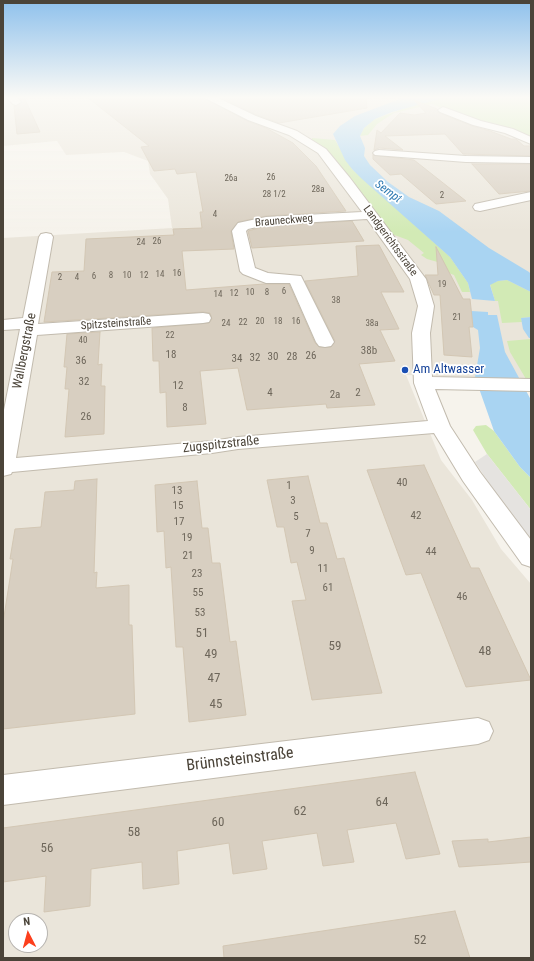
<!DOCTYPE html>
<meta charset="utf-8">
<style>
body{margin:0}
#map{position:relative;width:534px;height:961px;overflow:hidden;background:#f6f3ec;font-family:"Roboto Condensed",sans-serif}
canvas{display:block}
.frame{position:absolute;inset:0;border:4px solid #4b4439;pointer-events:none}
.north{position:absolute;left:8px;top:913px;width:40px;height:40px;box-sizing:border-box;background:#fff;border:1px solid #b7b4b0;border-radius:50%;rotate:354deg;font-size:11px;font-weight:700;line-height:16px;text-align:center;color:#4b4439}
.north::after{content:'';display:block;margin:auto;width:14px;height:18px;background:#fc3f1d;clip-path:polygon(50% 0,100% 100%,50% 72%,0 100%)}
</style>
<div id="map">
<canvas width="534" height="961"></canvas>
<div class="frame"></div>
<div class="north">N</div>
</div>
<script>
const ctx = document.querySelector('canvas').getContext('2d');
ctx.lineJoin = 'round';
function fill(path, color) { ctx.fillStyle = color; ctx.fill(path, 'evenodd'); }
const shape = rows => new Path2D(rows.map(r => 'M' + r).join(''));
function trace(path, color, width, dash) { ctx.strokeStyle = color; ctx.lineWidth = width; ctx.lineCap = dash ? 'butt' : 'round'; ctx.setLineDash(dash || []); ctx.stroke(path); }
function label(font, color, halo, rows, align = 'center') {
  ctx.font = font + ' "Roboto Condensed",sans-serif'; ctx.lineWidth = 3.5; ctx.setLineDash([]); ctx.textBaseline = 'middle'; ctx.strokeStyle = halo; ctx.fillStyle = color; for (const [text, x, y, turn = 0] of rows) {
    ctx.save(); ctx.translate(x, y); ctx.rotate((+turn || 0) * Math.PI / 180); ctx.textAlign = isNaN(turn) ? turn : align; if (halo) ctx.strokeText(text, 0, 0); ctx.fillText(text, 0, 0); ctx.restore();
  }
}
const residential = shape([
 [3,97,531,97,531,379,406,375,441,460,472,500,501,549,531,584,531,958,3,958,3,238,172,228,168,199,150,174,148,161,124,152,66,155,57,141,3,146],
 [16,921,40,921,40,945,16,945]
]);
const green = shape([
 [447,97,531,97,531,138,477,122,432,104,394,113,377,124,368,135,360,136,364,128,375,119,414,105],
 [312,138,335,140,352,169,450,257,468,283,470,292,462,292,454,275,446,272,441,263,427,259,421,255,424,253,408,240,389,233,330,154,321,145,312,140],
 [507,280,531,292,531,317,521,318,522,322,502,323,498,301,495,301,490,284,498,281],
 [531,339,531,378,526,379,510,352,507,341],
 [486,425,494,431,520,467,531,478,531,510,487,454,473,430,476,426]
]);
const parking = shape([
 [487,454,531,510,531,540,500,500,475,462]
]);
const water = shape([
 [405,97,447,97,392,112,375,119,364,128,360,136,365,148,364,156,370,165,388,182,409,197,439,211,489,248,529,272,531,274,531,292,507,280,498,281,490,285,495,301,472,299,468,283,450,257,362,179,352,169,345,160,333,134,340,126,355,116],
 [471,311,488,312,488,315,497,315,505,352,531,400,531,478,520,467,494,431,475,377,480,348,478,330,473,327],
 [531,317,531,338,529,338,523,329,521,318]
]);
const building = shape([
 [18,97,24,97,40,132,17,134,14,106,17,106,22,102,18,97],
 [87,97,202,97,247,121,266,128,293,143,316,166,346,211,266,216,238,222,231,231,234,249,182,251,186,290,264,284,289,284,315,343,319,347,331,347,335,341,305,281,358,276,356,246,379,245,404,292,381,292,399,329,380,330,395,361,359,364,375,405,327,408,326,404,247,410,238,368,200,371,206,424,167,427,166,392,160,393,159,361,153,361,152,328,209,323,212,319,210,313,203,312,44,322,52,272,84,271,86,239,174,235,173,229,202,228,200,212,203,212,196,172,177,174,175,169,154,171,141,147,149,146,87,97],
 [220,97,366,97,367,108,279,123,257,115,220,97],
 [414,100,437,109,439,113,472,126,490,131,511,139,516,139,524,146,531,146,531,156,463,154,445,134,385,136,403,150,379,148,374,150,377,130,381,133,400,113,414,115,426,113,414,100],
 [373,155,414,160,466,201,436,204,401,174,390,175,373,159,373,155],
 [472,164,531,164,531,191,499,194,472,164],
 [352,221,364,241,252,248,248,231,266,226,352,221],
 [436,247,463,299,470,299,473,327,469,327,472,357,444,355,440,295,434,295,425,275,438,275,436,247],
 [100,332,98,365,102,364,101,386,105,386,104,434,65,437,69,389,65,389,67,367,64,367,67,334,100,332],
 [424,465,471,568,479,568,531,680,466,687,421,573,406,575,367,470,424,465],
 [308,476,320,523,327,523,337,559,344,558,382,693,312,700,292,601,306,600,297,562,291,563,284,527,277,527,267,480,308,476],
 [97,479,94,573,97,572,96,588,129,585,129,625,132,625,135,714,3,729,3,623,13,559,10,559,15,529,41,527,45,492,74,490,75,481,97,479],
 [197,481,202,528,208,528,212,563,220,563,230,642,236,641,246,715,189,722,183,647,176,647,171,567,166,568,164,531,157,532,155,485,197,481],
 [415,772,440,854,406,859,396,823,347,830,354,862,323,866,317,833,262,841,267,869,233,874,229,843,177,851,179,884,143,889,142,862,91,869,90,906,44,912,46,876,3,882,3,828,415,772],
 [531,837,531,862,459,867,452,841,488,839,488,842,531,837],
 [455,911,470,958,224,958,223,946,455,911]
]);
const minor = shape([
 [6,97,16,97,21,102,16,105,13,104,6,97],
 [203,97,216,97,256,116,297,131,326,149,350,178,426,279,434,306,430,333,432,377,531,379,531,391,435,389,450,426,480,472,531,540,531,567,522,564,463,481,434,433,238,449,212,453,12,472,11,474,3,476,3,415,20,329,3,330,3,320,23,318,39,237,41,234,46,233,51,234,53,237,38,324,203,313,209,314,211,318,209,322,203,323,37,335,16,458,212,441,238,437,428,421,414,383,412,333,418,306,410,279,367,219,266,225,248,229,246,231,255,268,268,273,301,276,334,342,331,346,325,347,319,346,316,342,290,283,266,283,243,274,240,271,232,231,238,223,266,217,362,212,318,153,289,135,248,120,203,97],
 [443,107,481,121,513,129,531,137,531,144,505,133,473,125,440,112,438,110,443,107],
 [379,150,466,156,531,157,531,163,466,162,375,155,373,153,375,151,379,150],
 [531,192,531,200,480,211,475,210,473,207,475,204,531,192],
 [478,718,489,722,493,731,489,740,478,744,3,805,3,775,478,718]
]);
const markers = [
 [405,370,4,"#1a4fb4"]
];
const farNumbernames = [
 ["26",271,178],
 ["26a",231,179],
 ["28a",318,190],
 ["28 1/2",274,195],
 ["2",442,196],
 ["4",215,215],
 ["26",157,242],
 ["24",141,243],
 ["16",177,274],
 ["14",160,275],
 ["8",111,276],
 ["10",127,276],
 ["12",144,276],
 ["6",94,277],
 ["2",60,278],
 ["4",77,278],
 ["19",442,285],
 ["6",284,292],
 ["10",250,293],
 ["8",267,293],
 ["12",234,294],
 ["14",218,295],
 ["38",336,301],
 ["21",457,318],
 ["20",260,322],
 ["18",278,322],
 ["16",296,322],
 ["22",243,323],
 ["24",226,324],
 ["38a",372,324],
 ["22",170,336],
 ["40",83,341]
];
const farStreetnames = [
 ["Brauneckweg",284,221,-5],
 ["Landgerichtsstraße",390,241,54],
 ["Spitzsteinstraße",116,324,-4]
];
const numberNames = [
 ["38b",369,351],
 ["18",171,355],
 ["26",311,356],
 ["30",273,357],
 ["28",292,357],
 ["32",255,358],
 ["34",237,359],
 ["36",81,361],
 ["32",84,382],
 ["12",178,386],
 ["4",270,393],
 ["2",358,393],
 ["2a",335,395],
 ["8",185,408],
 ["26",86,417],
 ["40",402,483],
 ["1",289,486],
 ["13",177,491],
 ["3",293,501],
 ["15",178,506],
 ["42",416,516],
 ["5",296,517],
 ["17",179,522],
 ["7",308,534],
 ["19",187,538],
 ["9",312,551],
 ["44",431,552],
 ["21",188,556],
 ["11",323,569],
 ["23",197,574],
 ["61",328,588],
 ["55",198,593],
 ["46",462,597],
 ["53",200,613]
];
const farWaternames = [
 ["Sempt",388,192,36]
];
const streetNames = [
 ["Wallbergstraße",25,351,-79],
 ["Zugspitzstraße",221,445,-6]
];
const transitNames = [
 ["Am Altwasser",413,370]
];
const nearNumbernames = [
 ["51",202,634],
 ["59",335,647],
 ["48",485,652],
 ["49",211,655],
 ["47",214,679],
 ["45",216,705],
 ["64",382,803],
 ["62",300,812],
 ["60",218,823],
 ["58",134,833],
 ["56",47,849],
 ["52",420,941]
];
const nearStreetnames = [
 ["Brünnsteinstraße",240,760,-7]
];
fill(residential, '#eae5da');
fill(green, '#d2eab5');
fill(parking, '#e5e3e0');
fill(water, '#a9d4f2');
fill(building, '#d8cfc1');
trace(building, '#d3c7b4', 1);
trace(minor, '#c2bbae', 2);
fill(minor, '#fff');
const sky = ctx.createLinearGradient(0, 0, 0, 232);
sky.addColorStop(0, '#8fc1ec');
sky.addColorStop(0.42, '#fbfaf6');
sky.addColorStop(1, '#fbfaf600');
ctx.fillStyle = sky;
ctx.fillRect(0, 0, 534, 232);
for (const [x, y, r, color] of markers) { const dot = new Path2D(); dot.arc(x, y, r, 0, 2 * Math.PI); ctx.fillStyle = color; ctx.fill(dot); trace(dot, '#fff', 1.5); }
label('9px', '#6e675b', null, farNumbernames);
label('11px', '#4b4439', '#fff', farStreetnames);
label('11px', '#6e675b', null, numberNames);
label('italic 12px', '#2e7ab2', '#fff', farWaternames);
label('13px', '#4b4439', '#fff', streetNames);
label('13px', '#164399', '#fff', transitNames, 'left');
label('13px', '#6e675b', null, nearNumbernames);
label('16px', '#4b4439', '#fff', nearStreetnames);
</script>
